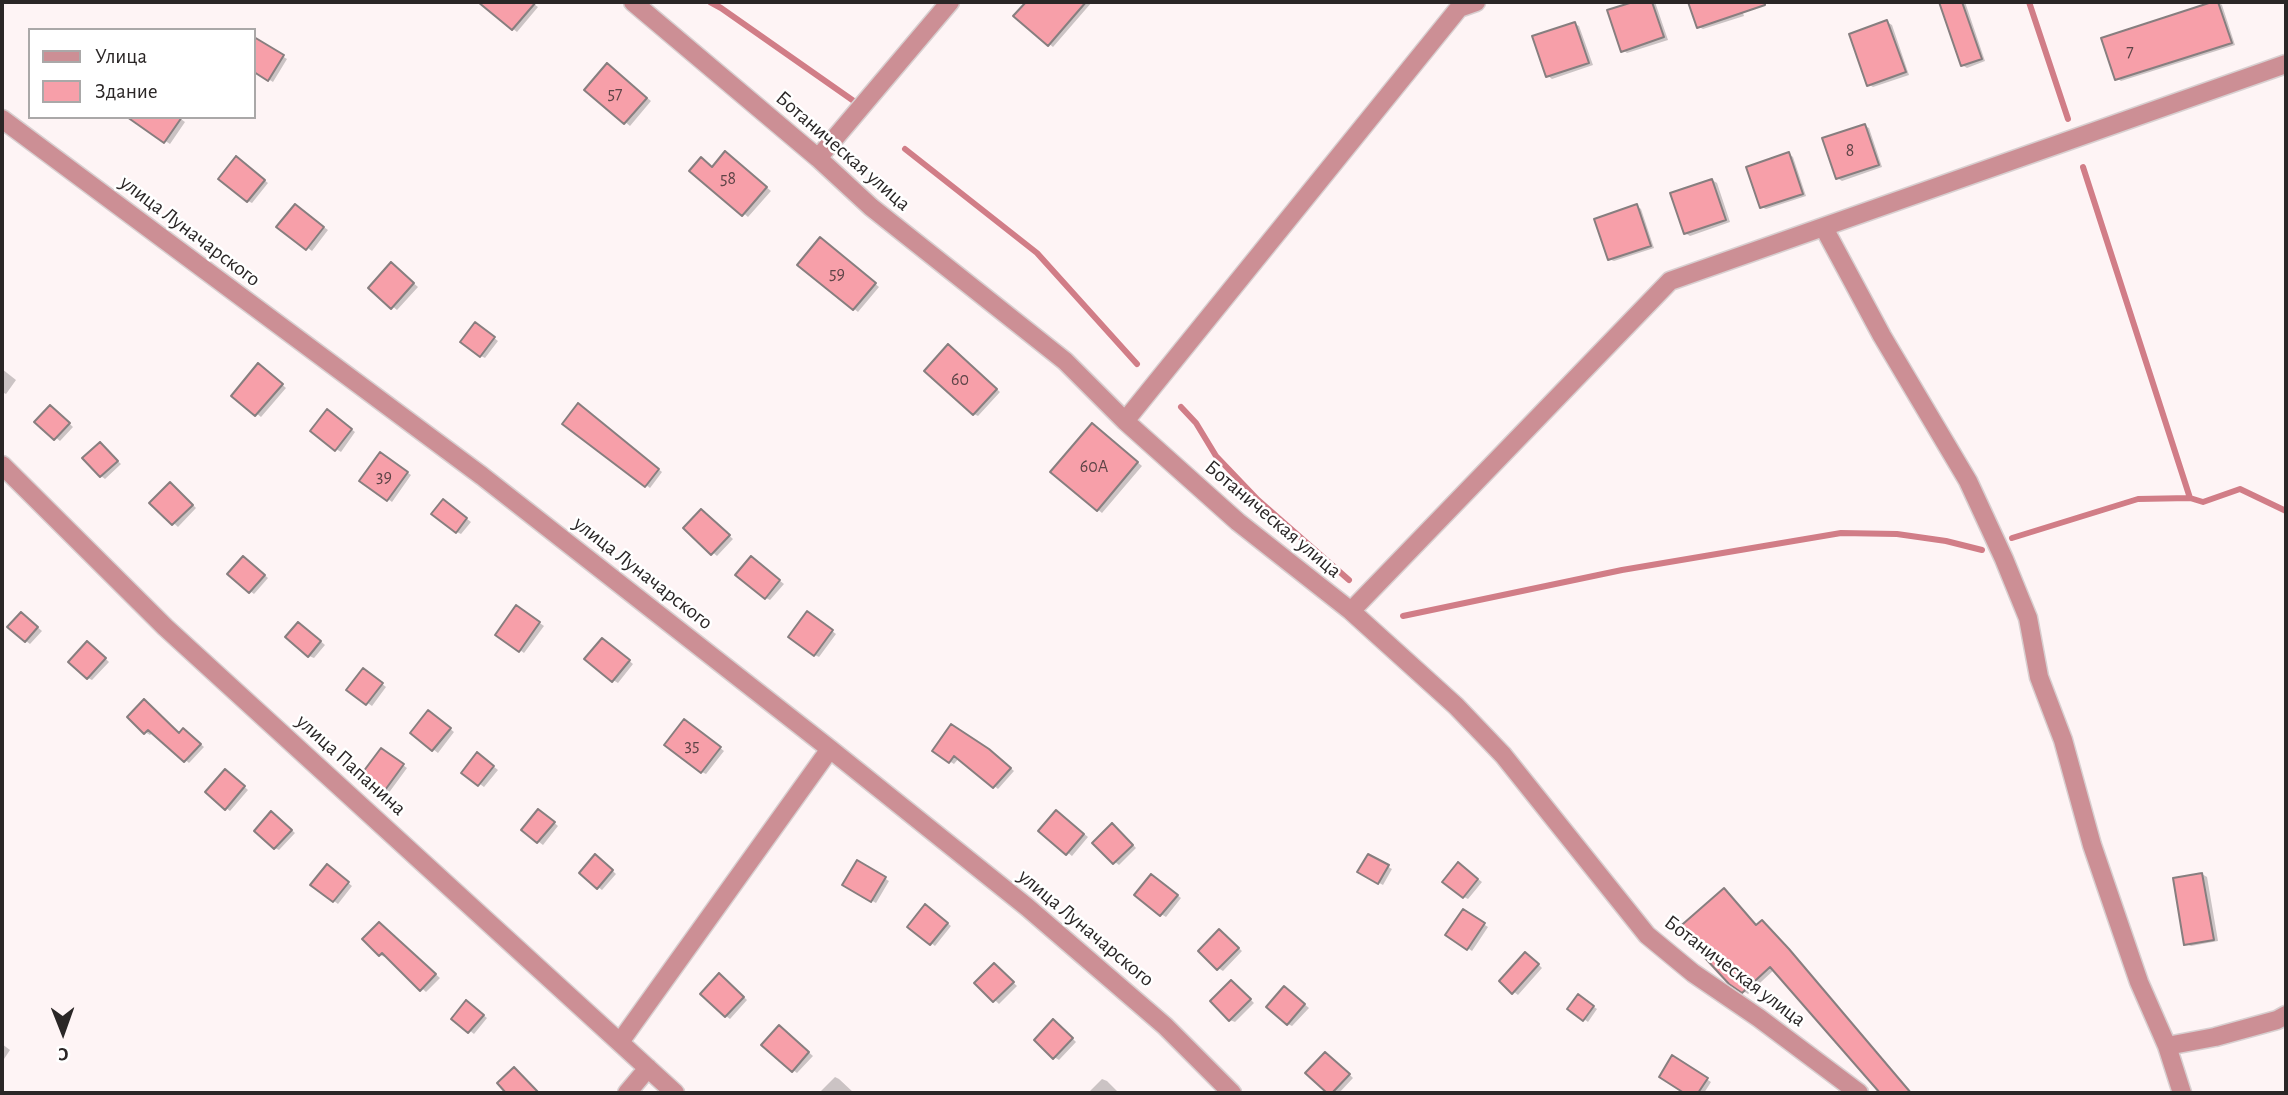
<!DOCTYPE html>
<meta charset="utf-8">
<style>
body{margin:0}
#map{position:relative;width:2288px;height:1095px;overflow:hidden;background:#fef4f5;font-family:"Alegreya Sans",sans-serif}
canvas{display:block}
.frame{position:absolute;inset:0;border:4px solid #2a2626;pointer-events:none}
.legend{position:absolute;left:28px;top:28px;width:228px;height:91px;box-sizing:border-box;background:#fff;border:2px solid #aaa8a8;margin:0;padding:9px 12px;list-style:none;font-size:21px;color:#2a2626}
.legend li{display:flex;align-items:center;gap:14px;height:35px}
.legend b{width:35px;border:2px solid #aaa8a8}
.north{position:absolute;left:28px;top:997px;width:70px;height:70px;-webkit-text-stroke:5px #fff;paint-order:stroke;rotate:179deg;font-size:19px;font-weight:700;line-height:28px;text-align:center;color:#2a2626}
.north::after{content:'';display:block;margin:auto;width:24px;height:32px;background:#2a2626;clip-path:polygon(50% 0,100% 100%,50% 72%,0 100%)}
</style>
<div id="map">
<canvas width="2288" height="1095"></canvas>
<div class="frame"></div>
<ul class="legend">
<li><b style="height:9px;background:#cc8f95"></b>Улица</li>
<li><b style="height:19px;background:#f79fa9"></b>Здание</li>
</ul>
<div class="north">С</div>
</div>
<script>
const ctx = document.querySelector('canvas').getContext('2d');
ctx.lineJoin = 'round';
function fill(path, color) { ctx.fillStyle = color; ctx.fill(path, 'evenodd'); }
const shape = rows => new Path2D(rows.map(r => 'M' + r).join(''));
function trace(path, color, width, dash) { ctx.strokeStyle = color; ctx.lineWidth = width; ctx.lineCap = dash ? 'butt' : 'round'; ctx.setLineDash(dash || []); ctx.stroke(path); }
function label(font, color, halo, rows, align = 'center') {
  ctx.font = font + ' "Alegreya Sans",sans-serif'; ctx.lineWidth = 5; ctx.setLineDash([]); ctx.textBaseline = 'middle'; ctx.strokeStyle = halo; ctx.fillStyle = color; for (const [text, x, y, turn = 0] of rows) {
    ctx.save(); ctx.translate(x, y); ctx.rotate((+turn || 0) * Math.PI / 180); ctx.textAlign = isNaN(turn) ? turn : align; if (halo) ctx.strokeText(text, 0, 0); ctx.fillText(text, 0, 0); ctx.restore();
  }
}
const shadow = shape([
 [480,2,531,2,538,7,517,32],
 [1028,2,1092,2,1053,47,1016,16],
 [1638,2,1655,2,1668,40,1627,53,1623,50,1610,11],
 [1690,2,1739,2,1744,16,1703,29,1699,27],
 [1941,2,1965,2,1985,61,1967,68,1962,65],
 [2218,2,2222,5,2235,45,2121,81,2117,78,2104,39],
 [1887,22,1892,25,1909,75,1873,87,1868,84],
 [1575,24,1579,26,1593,65,1552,79,1548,76],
 [254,39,287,59,273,82,254,70],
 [612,68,651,101,630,126,586,89],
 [178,117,185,122,170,144,138,123],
 [1865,126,1869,128,1882,167,1842,181,1837,178],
 [1789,154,1793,157,1806,196,1766,209,1761,207],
 [730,156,771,191,748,217,692,170,713,168],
 [241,161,268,183,252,203,248,201],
 [1712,180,1717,183,1730,222,1690,236,1685,233],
 [1637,206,1641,209,1654,248,1614,261,1609,259],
 [299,209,328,230,312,251,279,227],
 [825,242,879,287,858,312,800,264],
 [395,267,418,287,397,310,370,288],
 [480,327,498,341,485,358,481,356],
 [953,349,1000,392,978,416,974,414],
 [263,368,286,388,261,417,233,395],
 [2,369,16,380,6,394,2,392],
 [583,408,662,472,650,488,646,485],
 [55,410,73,427,60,441,37,422],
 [332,414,355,432,341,452,336,449],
 [1097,428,1142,466,1102,513,1053,472],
 [100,444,121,464,105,479,101,476],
 [385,457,411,475,392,502,388,499],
 [175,487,196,508,178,527,152,503],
 [448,504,471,522,461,534,457,532],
 [705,514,733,539,717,556,685,528],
 [248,561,268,578,254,594,250,591],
 [755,561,784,584,770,600,766,598],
 [521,610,544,626,524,653,520,650],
 [812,616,836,634,819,657,815,655],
 [26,617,42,631,30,644,26,641],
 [303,626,325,645,314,658,309,656],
 [607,643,633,664,618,683,613,680],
 [92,646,109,662,92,680,88,678],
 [368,673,386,687,372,706,349,690],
 [433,715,454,732,438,753,412,733],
 [130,717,180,734,184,730,204,747,189,763,153,732,150,735,145,732],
 [689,724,724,751,706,774,702,772],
 [934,751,994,754,1014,771,998,789,959,758,954,764],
 [386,753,407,768,385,798,381,796],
 [482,757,498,770,484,787,463,772],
 [230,774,248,790,230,811,226,808],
 [543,813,558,826,543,845,523,830],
 [1061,815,1088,837,1072,856,1041,831],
 [276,816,295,833,279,850,275,848],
 [1117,828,1136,848,1119,865,1115,862],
 [1369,856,1392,869,1383,885,1360,872],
 [600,859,616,874,602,890,598,887],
 [858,863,889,881,876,903,845,885],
 [1463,867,1482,882,1468,899,1464,897],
 [331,869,352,886,338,904,334,901],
 [2202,874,2207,877,2218,941,2191,946,2186,944],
 [1156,878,1181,898,1166,917,1161,914],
 [1724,890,1758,926,1762,922,1766,924,1912,1093,1882,1093,1775,969,1748,994,1731,983,1693,947],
 [930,909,951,926,935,946,931,943],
 [1463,911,1488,927,1472,951,1448,935],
 [384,927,440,978,426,992,386,955,385,957,380,955],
 [1220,931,1242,951,1223,971,1218,968],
 [1530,956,1542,968,1518,995,1514,992],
 [995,965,1017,986,999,1004,977,983],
 [724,978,747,1000,730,1019,726,1016],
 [1236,985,1254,1003,1235,1022,1230,1020],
 [1289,991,1309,1008,1292,1026,1288,1024],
 [1583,999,1597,1009,1588,1022,1584,1019],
 [471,1005,487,1018,474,1034,454,1018],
 [1058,1024,1076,1042,1059,1060,1054,1057],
 [783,1030,813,1056,797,1073,793,1070],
 [2,1044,10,1050,2,1062],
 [1330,1056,1353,1078,1339,1093,1330,1093,1308,1073],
 [1673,1058,1711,1082,1704,1093,1687,1093,1661,1077],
 [835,1077,839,1079,854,1093,819,1093],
 [1102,1079,1107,1081,1119,1093,1088,1093]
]);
const stream = shape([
 [710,2,721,8,858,104],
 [2029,2,2068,119],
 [905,149,1037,253,1137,364],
 [2083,167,2190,498],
 [1181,407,1196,423,1216,456,1258,500,1349,580],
 [2012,538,2138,499,2190,498,2203,502,2240,489,2286,511],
 [1403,616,1622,570,1841,533,1897,534,1946,541,1982,550]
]);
const building = shape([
 [478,2,536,2,512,30,478,2],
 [1026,2,1086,2,1048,46,1013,16,1026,2],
 [1633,2,1652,2,1664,37,1621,52,1607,10,1633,2],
 [1688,2,1765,2,1765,5,1697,28,1688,2],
 [1939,2,1962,2,1982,59,1961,66,1939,2],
 [2212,2,2218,2,2232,43,2115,80,2101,38,2212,2],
 [1887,20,1906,72,1867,86,1849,34,1887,20],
 [1575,22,1589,63,1546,77,1532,36,1575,22],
 [254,37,284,55,268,81,254,72,254,37],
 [607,63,647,98,624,124,584,90,607,63],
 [127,117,182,117,164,143,127,117],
 [1865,124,1879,165,1836,179,1822,138,1865,124],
 [725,151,767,187,742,216,689,171,701,157,712,167,725,151],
 [1789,152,1803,194,1760,208,1746,167,1789,152],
 [236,156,265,180,247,202,218,179,236,156],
 [1712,179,1726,220,1684,234,1670,193,1712,179],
 [295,204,324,227,306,250,276,227,295,204],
 [1637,204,1651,246,1608,260,1594,219,1637,204],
 [820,237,876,283,853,310,797,265,820,237],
 [391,262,414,283,391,309,368,288,391,262],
 [475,322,495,337,480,357,460,342,475,322],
 [948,344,997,389,973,415,924,371,948,344],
 [258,363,283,384,255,416,231,396,258,363],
 [578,403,659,469,645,487,562,424,578,403],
 [50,405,70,423,54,440,34,422,50,405],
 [327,409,352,429,335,451,310,431,327,409],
 [1092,423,1138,462,1097,511,1050,472,1092,423],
 [100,442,118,461,100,477,82,458,100,442],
 [380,452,408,472,387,501,359,481,380,452],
 [170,482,193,505,172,525,149,503,170,482],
 [443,499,467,518,456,533,431,514,443,499],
 [701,509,730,535,711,555,683,528,701,509],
 [243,556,265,575,249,593,227,574,243,556],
 [751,556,780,580,765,599,735,575,751,556],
 [516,605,540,622,519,652,495,635,516,605],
 [807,611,833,630,814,656,788,637,807,611],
 [21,612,38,627,25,642,7,627,21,612],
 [298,622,321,641,308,657,285,637,298,622],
 [602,638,630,660,612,682,584,659,602,638],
 [87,641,106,658,87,679,68,662,87,641],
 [363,668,383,683,366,705,346,690,363,668],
 [144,699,179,733,183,728,201,744,184,762,148,730,144,734,127,717,144,699],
 [428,710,451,728,432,751,410,733,428,710],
 [684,719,721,747,701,773,664,745,684,719],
 [951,724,989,749,1011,768,993,788,954,756,949,763,932,751,951,724],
 [381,748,404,764,380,797,357,780,381,748],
 [477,752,494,766,478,786,461,773,477,752],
 [225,769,245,786,225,810,205,792,225,769],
 [538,809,555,822,537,843,521,830,538,809],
 [1056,810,1084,834,1066,855,1038,831,1056,810],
 [271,811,292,830,274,849,254,831,271,811],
 [1112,823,1133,845,1113,864,1092,843,1112,823],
 [595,854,613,870,597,889,579,873,595,854],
 [1368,854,1389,865,1378,884,1357,872,1368,854],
 [857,860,886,877,871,902,842,885,857,860],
 [1458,862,1478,879,1463,898,1442,882,1458,862],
 [327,864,349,882,333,902,310,885,327,864],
 [2202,873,2214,940,2184,945,2173,878,2202,873],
 [1151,874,1178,895,1160,916,1134,895,1151,874],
 [1724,888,1756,925,1762,920,1789,949,1911,1093,1880,1093,1770,967,1742,993,1729,984,1694,946,1692,948,1676,930,1724,888],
 [925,904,948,923,930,945,907,927,925,904],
 [1463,909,1485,923,1467,950,1445,935,1463,909],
 [379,922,436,974,420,991,382,953,379,956,362,939,379,922],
 [1219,929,1239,948,1217,970,1198,951,1219,929],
 [1525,952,1539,964,1512,994,1499,981,1525,952],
 [994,963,1014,982,993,1002,974,983,994,963],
 [719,973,744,997,725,1017,700,994,719,973],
 [1231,980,1251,999,1229,1021,1210,1001,1231,980],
 [1284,986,1305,1004,1287,1025,1266,1007,1284,986],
 [1578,994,1594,1006,1583,1021,1567,1009,1578,994],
 [466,1000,484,1015,468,1033,451,1019,466,1000],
 [1053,1019,1073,1038,1053,1059,1034,1040,1053,1019],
 [779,1025,809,1052,792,1072,761,1045,779,1025],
 [1325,1052,1350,1074,1332,1093,1327,1093,1305,1073,1325,1052],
 [1672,1055,1708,1078,1698,1093,1684,1093,1659,1077,1672,1055],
 [514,1067,539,1093,506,1093,497,1083,514,1067]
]);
const minor = shape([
 [633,2,818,158,871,207,1065,361,1125,421,1238,522,1351,611,1456,706,1503,755,1647,935,1693,973,1759,1018,1859,1093],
 [2,119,482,476,830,749,1027,907,1165,1026,1232,1093],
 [818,158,950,2],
 [1824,228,1882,336,1968,481,2004,559,2028,618,2039,677,2063,740,2092,845,2139,982,2167,1046,2182,1093],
 [1125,421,1459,8,1476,2],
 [2,465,165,627,675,1093],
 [1351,611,1670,281,2286,64],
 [620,1042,830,749],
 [2167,1046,2215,1037,2277,1020,2286,1015],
 [627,1093,648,1068]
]);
const numberNames = [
 ["7",2130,52],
 ["57",615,94],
 ["8",1850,151],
 ["58",728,179],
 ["59",837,274],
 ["60",960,380],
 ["60А",1094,467],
 ["39",384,477],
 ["35",692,746]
];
const streetNames = [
 ["Ботаническая улица",843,151,41],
 ["улица Луначарского",190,231,37],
 ["Ботаническая улица",1273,519,40],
 ["улица Луначарского",643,573,38],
 ["улица Папанина",351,765,42],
 ["улица Луначарского",1086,928,40],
 ["Ботаническая улица",1735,971,37]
];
fill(shadow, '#0003');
trace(stream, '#d17d87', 6);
fill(building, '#f79fa9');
trace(building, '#877e7f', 2);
trace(minor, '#d8cfd0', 21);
trace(minor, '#cc8f95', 18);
label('18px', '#5d4447', null, numberNames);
label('21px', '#2a2626', '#fff', streetNames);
</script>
